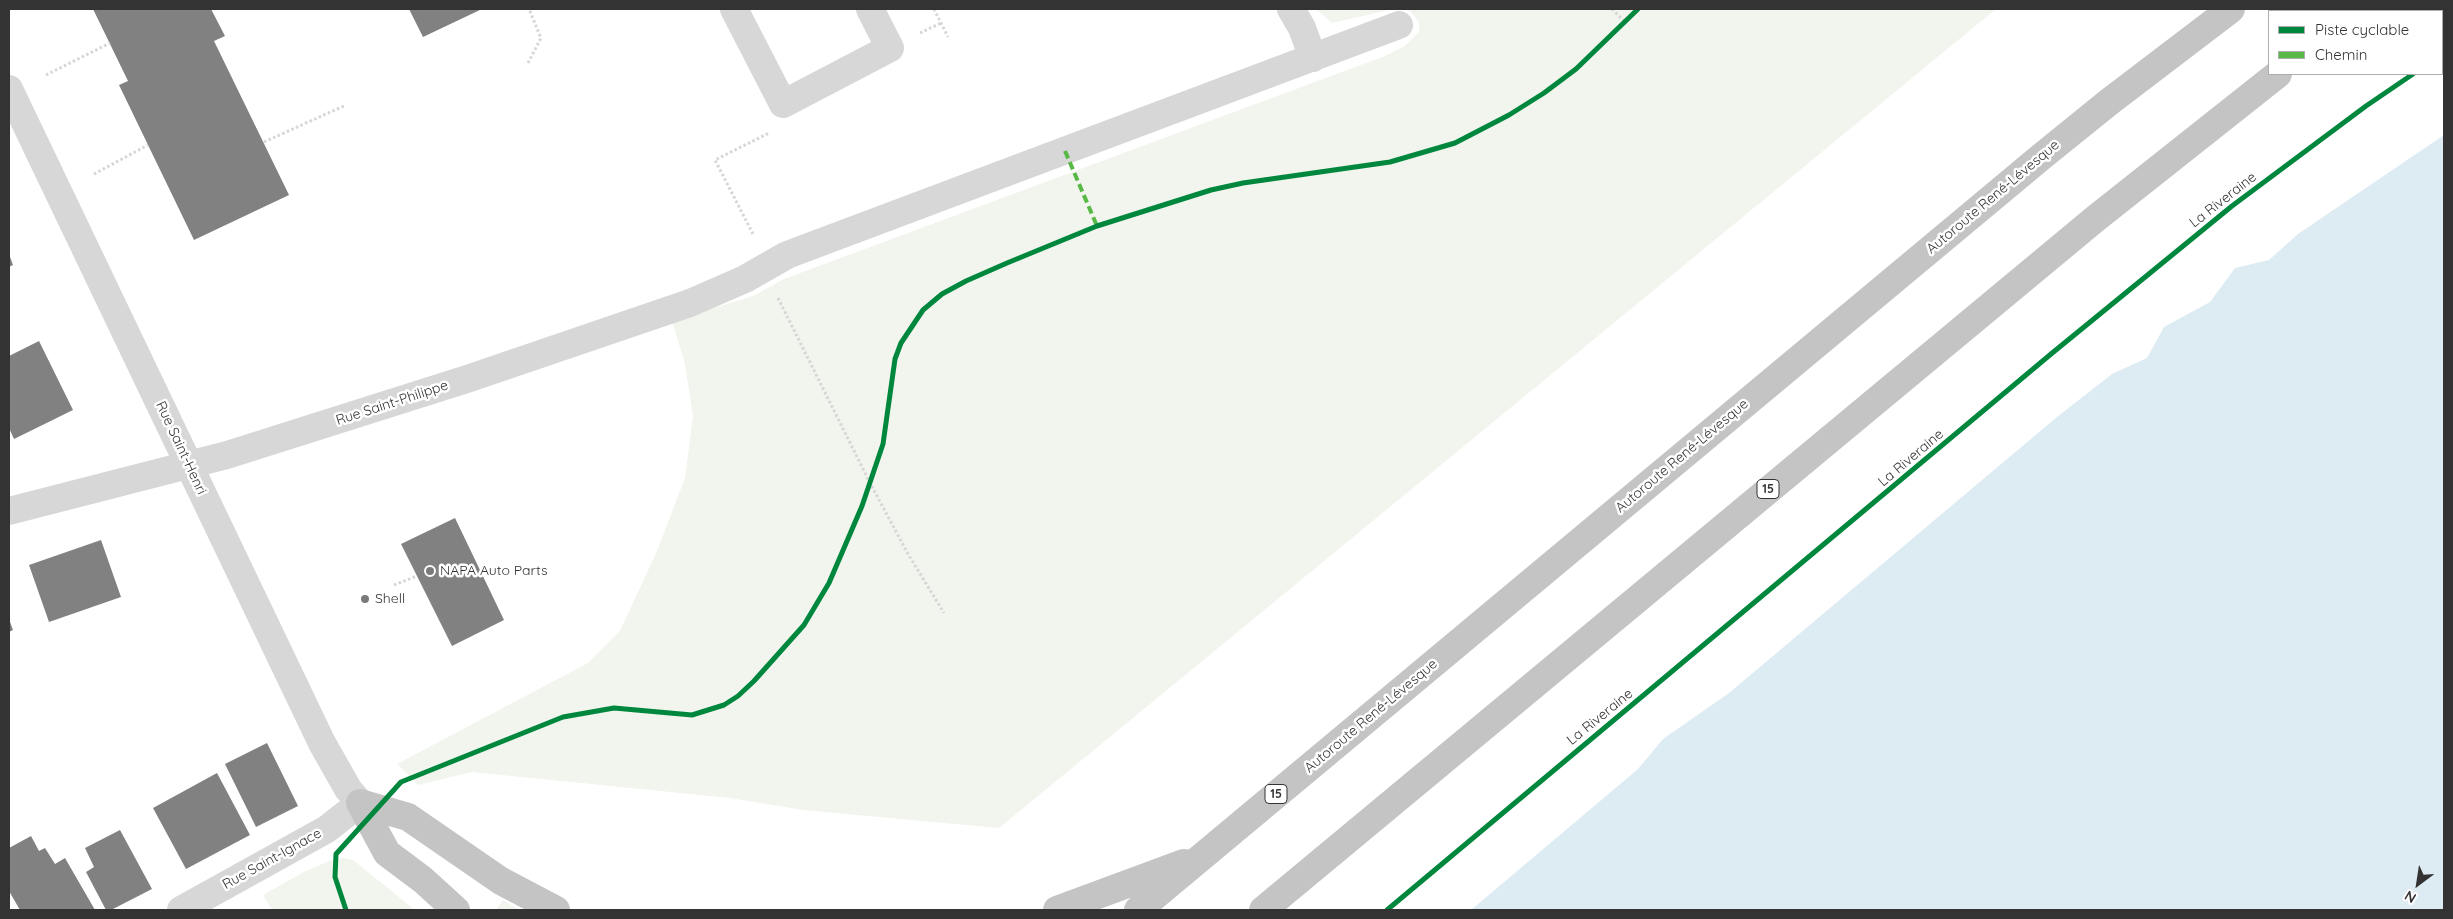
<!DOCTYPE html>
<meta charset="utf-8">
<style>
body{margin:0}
#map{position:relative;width:2453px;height:919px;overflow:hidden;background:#fff;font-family:Quicksand,sans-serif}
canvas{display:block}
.frame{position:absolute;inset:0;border:10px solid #333;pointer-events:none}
.legend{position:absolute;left:2268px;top:10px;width:175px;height:65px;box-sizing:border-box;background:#fff;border:1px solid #adadad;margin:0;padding:6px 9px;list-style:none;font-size:15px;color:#333}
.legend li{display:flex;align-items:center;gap:10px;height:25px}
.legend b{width:25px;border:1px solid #adadad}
.north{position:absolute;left:2393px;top:859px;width:50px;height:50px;-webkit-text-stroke:4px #fff;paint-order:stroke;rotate:211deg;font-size:14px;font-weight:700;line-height:20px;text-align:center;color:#333}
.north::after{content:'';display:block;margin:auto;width:18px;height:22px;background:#333;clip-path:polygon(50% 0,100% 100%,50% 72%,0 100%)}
</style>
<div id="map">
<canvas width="2453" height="919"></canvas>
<div class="frame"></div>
<ul class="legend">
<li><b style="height:6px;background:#00873e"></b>Piste cyclable</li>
<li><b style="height:6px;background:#58b947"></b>Chemin</li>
</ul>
<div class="north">N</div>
</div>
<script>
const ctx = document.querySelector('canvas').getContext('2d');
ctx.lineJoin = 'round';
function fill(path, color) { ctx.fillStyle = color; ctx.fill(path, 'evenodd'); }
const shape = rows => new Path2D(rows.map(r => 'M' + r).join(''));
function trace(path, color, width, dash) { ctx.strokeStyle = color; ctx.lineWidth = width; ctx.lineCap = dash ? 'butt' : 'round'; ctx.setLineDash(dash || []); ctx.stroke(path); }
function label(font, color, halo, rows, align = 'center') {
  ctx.font = font + ' Quicksand,sans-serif'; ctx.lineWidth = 5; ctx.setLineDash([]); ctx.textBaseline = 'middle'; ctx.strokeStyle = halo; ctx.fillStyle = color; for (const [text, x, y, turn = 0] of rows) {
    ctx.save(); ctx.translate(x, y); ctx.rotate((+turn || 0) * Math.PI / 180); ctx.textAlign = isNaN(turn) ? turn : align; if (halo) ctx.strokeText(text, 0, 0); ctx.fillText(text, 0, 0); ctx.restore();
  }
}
const green = shape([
 [1316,9,1393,9,1332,23],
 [1402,9,1996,9,999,828,803,810,730,798,472,772,418,785,397,764,588,663,620,631,657,551,685,478,693,416,685,364,672,321,753,296,784,279,1385,56,1405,46,1419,32,1419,22,1410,11],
 [343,858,353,860,415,910,272,910,263,895,304,872,329,861],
 [503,900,519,910,496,910]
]);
const water = shape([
 [2444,135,2444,910,1471,910,1638,769,1663,739,1729,693,2057,417,2112,374,2147,358,2164,327,2210,302,2235,268,2269,260,2298,234]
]);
const building = shape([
 [93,9,211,9,225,36,214,41,289,195,194,240,119,85,128,81],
 [409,9,482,9,423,37],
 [9,254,13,265,9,267],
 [39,341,73,410,14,439,9,428,9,356],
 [455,518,504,620,452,646,401,544],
 [101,540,121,597,49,622,29,565],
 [9,619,13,630,9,632],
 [267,743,298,806,256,827,225,764],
 [217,773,250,835,186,869,153,808],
 [120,830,152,889,111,910,106,910,86,872,94,867,85,848],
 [31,836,39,851,45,848,55,864,65,858,95,910,20,910,9,891,9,848]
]);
const path = shape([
 [934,9,948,37],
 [1612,9,1625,22],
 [920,33,941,23],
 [528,63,541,38,529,9],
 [46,75,110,43],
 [264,142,346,105],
 [94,174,148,145],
 [753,234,715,160,769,133],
 [778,298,870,483,908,554,944,613],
 [394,585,417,576]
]);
const minor = shape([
 [734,9,783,104,890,48,870,9],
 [1291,9,1302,28,1313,58],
 [9,89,322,743,348,789,360,803,327,829,181,910],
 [9,511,227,455,467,379,690,303,745,279,787,255,1399,25]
]);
const highway = shape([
 [2365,11,2368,9],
 [360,803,408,817,501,881,556,910],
 [360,803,387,853,423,880,456,910],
 [1057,910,1184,863],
 [1138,910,2041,157,2109,102,2231,9],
 [1263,910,2095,219,2278,74]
]);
const quiet = shape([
 [1065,151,1097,226]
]);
const cycleway = shape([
 [346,910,335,877,336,854,401,782,563,717,614,708,692,715,724,705,738,696,754,681,804,625,829,583,862,506,883,444,895,359,901,343,923,310,942,294,966,281,1007,263,1097,226,1211,190,1243,183,1390,162,1455,143,1509,115,1544,93,1576,69,1638,9],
 [1387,910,2051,354,2232,206,2366,106,2413,74]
]);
const markers = [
 [430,571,5,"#7a7a7a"],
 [365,599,5,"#7a7a7a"]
];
const shields = [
 [1768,489,22],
 [1276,794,22]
];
const shieldNames = [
 ["15",1768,489],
 ["15",1276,794]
];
const streetNames = [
 ["Autoroute René-Lévesque",1993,197,-40],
 ["La Riveraine",2223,200,-38],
 ["Rue Saint-Philippe",392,403,-18],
 ["Rue Saint-Henri",181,448,65],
 ["Autoroute René-Lévesque",1682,456,-40],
 ["La Riveraine",1911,458,-40],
 ["Autoroute René-Lévesque",1371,716,-40],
 ["La Riveraine",1600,717,-39],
 ["Rue Saint-Ignace",272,859,-29]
];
const poiNames = [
 ["NAPA Auto Parts",440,571],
 ["Shell",375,599]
];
fill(green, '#f1f5ed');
fill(water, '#ddebf3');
fill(building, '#818181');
trace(path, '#d6d6d6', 3, [2.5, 2.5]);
trace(minor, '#d7d7d7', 28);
trace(highway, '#c4c4c4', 28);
trace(quiet, '#58b947', 4, [8, 4]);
trace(cycleway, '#00873e', 5);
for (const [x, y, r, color] of markers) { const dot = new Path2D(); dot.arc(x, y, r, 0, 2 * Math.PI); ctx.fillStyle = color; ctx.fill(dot); trace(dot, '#fff', 2); }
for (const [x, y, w] of shields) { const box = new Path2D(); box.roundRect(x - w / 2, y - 9.5, w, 19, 4); ctx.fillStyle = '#fff'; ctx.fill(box); trace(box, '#333', 1); }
label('bold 12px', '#333', null, shieldNames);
label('14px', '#333', '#fff', streetNames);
label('14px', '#333', '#fff', poiNames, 'left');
</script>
